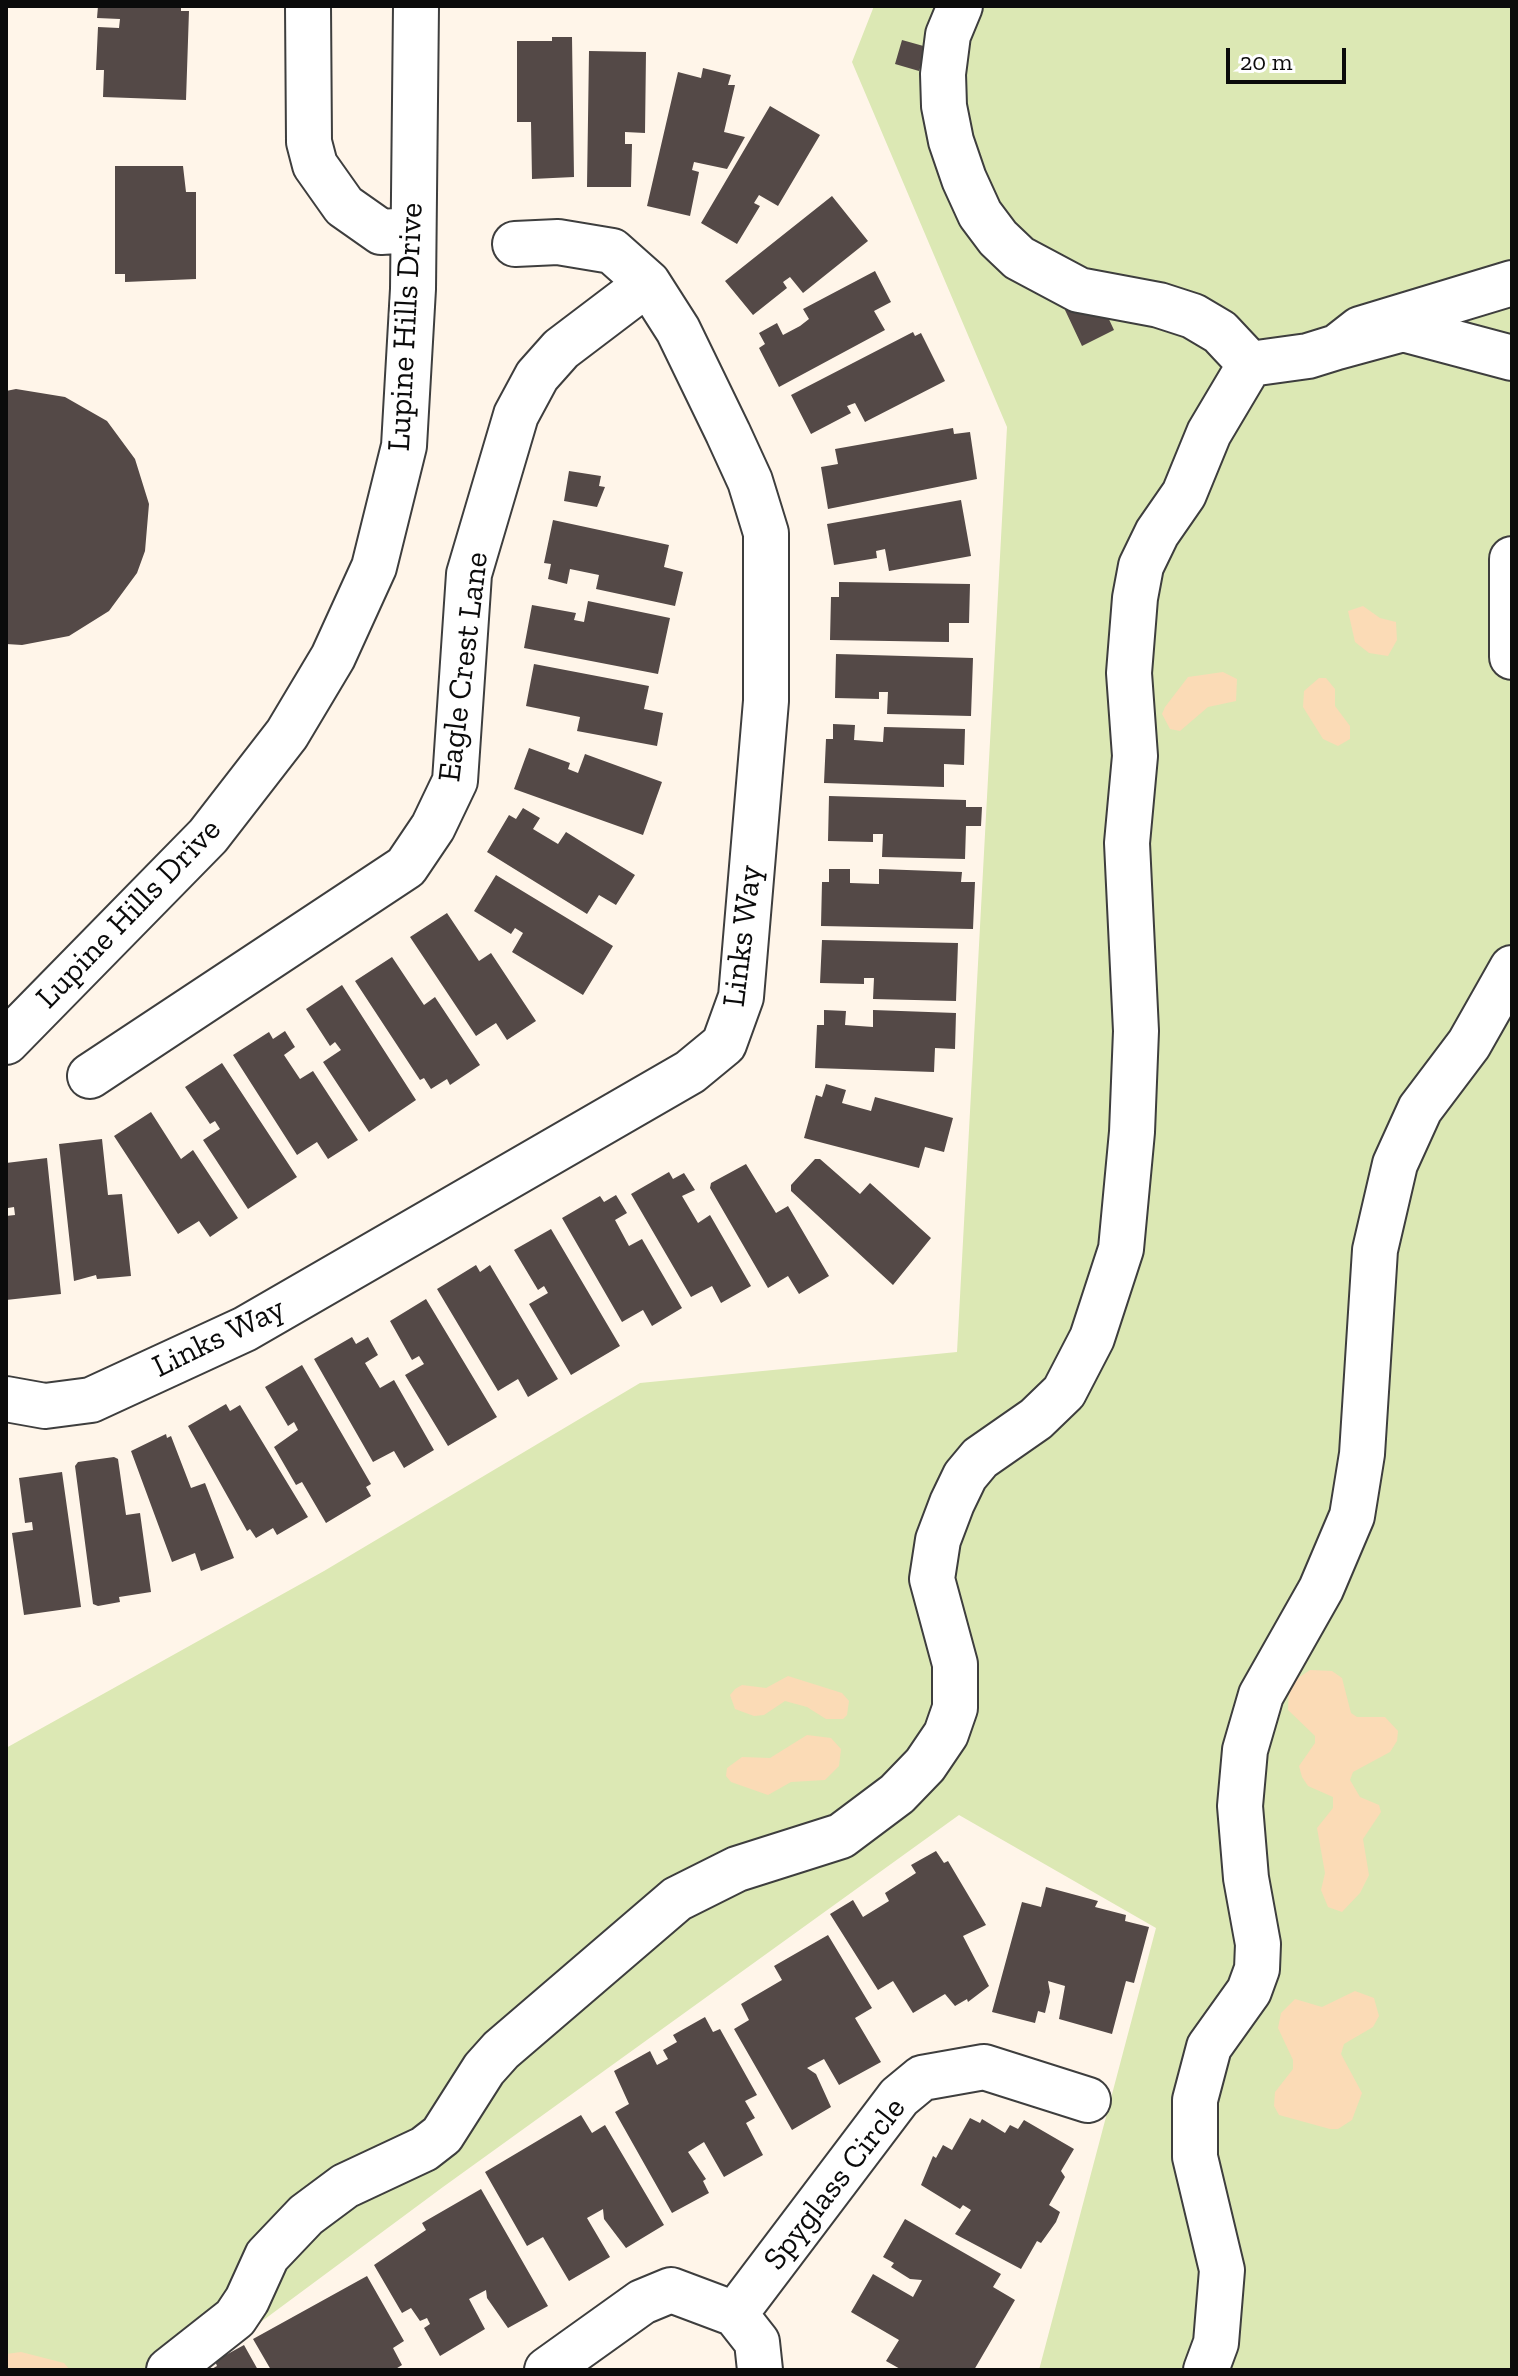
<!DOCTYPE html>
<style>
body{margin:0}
#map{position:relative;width:1518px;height:2376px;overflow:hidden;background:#fff5e9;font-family:"Zilla Slab",serif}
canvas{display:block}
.frame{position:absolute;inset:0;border:8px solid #0b0b0b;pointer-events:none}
.scale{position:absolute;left:1226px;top:48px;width:120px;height:36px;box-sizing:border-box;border:4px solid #0b0b0b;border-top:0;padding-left:10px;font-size:24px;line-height:28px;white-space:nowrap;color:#0b0b0b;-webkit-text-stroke:6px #fff;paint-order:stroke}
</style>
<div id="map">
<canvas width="1518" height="2376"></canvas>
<div class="frame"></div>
<div class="scale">20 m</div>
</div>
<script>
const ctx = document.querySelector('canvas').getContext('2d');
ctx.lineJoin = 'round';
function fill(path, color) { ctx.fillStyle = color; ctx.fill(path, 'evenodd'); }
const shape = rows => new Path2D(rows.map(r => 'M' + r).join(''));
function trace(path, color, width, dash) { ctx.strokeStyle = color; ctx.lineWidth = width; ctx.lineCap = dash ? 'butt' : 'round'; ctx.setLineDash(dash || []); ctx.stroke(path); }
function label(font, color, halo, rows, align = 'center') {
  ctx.font = font + ' "Zilla Slab",serif'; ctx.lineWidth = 8; ctx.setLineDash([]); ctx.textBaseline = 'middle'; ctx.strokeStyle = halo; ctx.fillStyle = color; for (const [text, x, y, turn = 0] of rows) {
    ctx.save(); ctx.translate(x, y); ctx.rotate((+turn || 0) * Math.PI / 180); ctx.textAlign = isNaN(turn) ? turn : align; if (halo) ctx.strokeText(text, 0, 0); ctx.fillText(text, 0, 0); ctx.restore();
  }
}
const green = shape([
 [874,6,1512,6,1512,2370,1039,2370,1156,1928,959,1815,443,2187,196,2370,6,2370,6,1748,324,1571,640,1383,957,1352,1007,427,852,62]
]);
const sand = shape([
 [1363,606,1380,618,1396,622,1397,640,1388,656,1369,653,1355,642,1348,611],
 [1223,672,1237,679,1236,701,1208,707,1180,731,1170,729,1162,714,1165,707,1188,677],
 [1319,678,1326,678,1335,689,1335,706,1350,726,1350,739,1338,746,1323,739,1303,707,1304,691],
 [1310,1670,1332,1671,1342,1678,1351,1713,1357,1717,1385,1717,1398,1731,1397,1741,1390,1752,1353,1772,1350,1780,1360,1797,1379,1805,1381,1812,1363,1839,1369,1875,1360,1893,1342,1912,1328,1907,1321,1890,1325,1873,1317,1828,1333,1808,1333,1797,1308,1786,1302,1777,1299,1766,1315,1743,1315,1736,1288,1710,1289,1684],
 [788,1676,842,1693,849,1701,847,1715,843,1719,826,1719,807,1707,785,1701,764,1715,754,1716,735,1709,730,1695,735,1689,742,1685,766,1688],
 [807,1735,831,1738,841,1749,839,1766,825,1780,791,1782,768,1795,731,1782,726,1776,727,1768,742,1757,770,1758],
 [1355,1991,1374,1998,1379,2016,1373,2027,1344,2044,1341,2054,1362,2093,1352,2120,1338,2129,1330,2129,1279,2115,1274,2106,1275,2092,1293,2069,1293,2060,1278,2028,1281,2013,1295,1999,1322,2007],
 [21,2352,64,2363,70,2370,6,2370,6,2354]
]);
const building = shape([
 [98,6,181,6,181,11,189,11,186,100,103,97,104,70,96,70,98,27,119,28,120,19,97,18],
 [552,37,572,37,574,177,532,179,531,122,517,122,517,41,552,41],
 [902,40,927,47,919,71,895,64],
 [589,51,646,52,645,133,625,132,625,144,632,144,631,187,587,187],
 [703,68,731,75,728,85,735,85,724,132,745,137,727,169,694,162,692,170,699,172,690,216,647,206,678,72,701,78],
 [770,106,820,135,778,206,759,195,754,203,760,206,737,244,701,223],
 [115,166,183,166,186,192,196,192,196,279,125,282,125,274,115,274],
 [832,196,868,241,803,293,790,277,783,282,787,288,753,315,725,281],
 [875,271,891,302,874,311,885,330,779,387,759,348,765,344,759,333,777,323,783,335,800,326,809,319,803,309],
 [1097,294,1114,330,1082,346,1065,310],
 [913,332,915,336,921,333,945,381,865,422,855,403,847,406,851,413,811,434,791,395],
 [16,389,65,397,107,421,135,459,149,504,145,551,137,573,109,611,69,636,22,645,6,644,6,391],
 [953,428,954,434,970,432,977,479,828,509,821,467,838,464,835,449],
 [569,471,601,476,599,486,605,487,597,507,564,501],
 [961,500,971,556,889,571,885,549,876,551,877,558,834,565,827,524],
 [553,520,669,545,664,567,683,572,675,606,596,589,599,575,570,569,567,584,548,579,551,564,544,563],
 [839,582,970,584,969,623,949,623,949,642,830,640,831,597,839,597],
 [588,601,670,618,658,674,524,648,532,605,576,613,574,620,584,622],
 [836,654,973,658,971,716,887,714,888,692,879,692,879,699,835,698],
 [534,664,649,686,644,709,663,713,657,746,577,731,580,717,526,706],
 [833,724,855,725,854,740,883,742,884,727,965,729,964,765,944,764,944,787,824,783,826,739,833,739],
 [529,748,570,763,568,769,578,773,585,754,662,782,643,835,514,789],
 [829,796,966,800,966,807,982,807,981,826,966,826,965,859,882,857,883,834,873,834,873,842,828,841],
 [523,808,540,818,533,829,558,844,566,832,635,875,616,905,599,895,587,914,487,852,509,815,516,819],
 [829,869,850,869,850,883,879,884,879,869,962,872,961,882,975,882,973,929,821,926,822,882,829,882],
 [496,875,613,946,583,995,512,952,523,933,515,928,511,934,474,911],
 [447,913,479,961,491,953,536,1021,507,1040,496,1023,476,1036,410,937],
 [822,940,958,943,956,1001,873,999,874,978,864,978,864,984,820,983],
 [392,957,424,1005,435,997,480,1065,450,1085,447,1079,431,1089,424,1078,420,1080,355,981],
 [342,985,416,1100,369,1132,323,1062,341,1050,335,1042,330,1046,306,1009],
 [824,1010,846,1011,845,1025,873,1027,873,1010,956,1013,955,1049,935,1048,934,1072,815,1068,817,1025,824,1025],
 [285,1031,295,1047,284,1055,300,1079,313,1071,358,1140,328,1159,317,1142,297,1155,233,1055,269,1032,273,1039],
 [222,1063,297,1177,248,1209,203,1140,220,1129,215,1121,210,1124,185,1087],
 [826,1084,846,1090,842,1103,871,1111,875,1097,953,1118,944,1152,925,1147,919,1168,804,1138,816,1095,822,1097],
 [151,1112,181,1159,193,1150,238,1218,210,1237,199,1221,178,1234,114,1136],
 [102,1139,108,1195,122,1194,131,1276,97,1279,96,1275,74,1281,59,1144],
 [47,1158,61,1294,6,1300,6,1216,15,1215,14,1207,8,1208,6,1163],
 [815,1159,820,1159,860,1194,870,1183,931,1238,893,1285,791,1191,791,1185],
 [746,1164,776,1213,788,1206,829,1276,799,1294,788,1276,768,1288,710,1188,711,1183],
 [669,1172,673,1179,684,1173,695,1190,682,1196,698,1223,710,1215,751,1286,721,1303,712,1286,691,1297,631,1194],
 [616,1195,627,1213,615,1220,629,1246,642,1239,682,1308,652,1326,643,1310,622,1322,562,1218,600,1196,604,1202],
 [551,1229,620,1346,571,1375,529,1304,548,1293,544,1286,538,1290,514,1250],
 [476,1265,480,1272,490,1265,558,1379,528,1397,518,1379,498,1391,437,1289],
 [426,1299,497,1417,448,1446,405,1375,424,1364,419,1356,412,1360,390,1321],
 [352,1337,356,1344,368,1337,378,1355,365,1363,380,1388,394,1380,434,1450,404,1468,394,1451,373,1462,314,1359],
 [302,1365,371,1484,366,1487,371,1496,326,1523,302,1482,296,1485,274,1447,298,1430,294,1422,288,1426,265,1387],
 [226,1404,230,1411,240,1405,308,1517,277,1535,273,1528,256,1538,250,1529,247,1531,188,1426],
 [166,1434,167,1438,171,1436,191,1488,205,1483,234,1558,201,1571,195,1553,172,1562,131,1451],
 [114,1457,118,1459,126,1515,140,1513,151,1592,119,1597,120,1602,98,1606,93,1604,75,1466,78,1462],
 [62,1472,81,1607,24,1615,12,1533,33,1530,32,1522,25,1523,19,1478],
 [936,1851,944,1863,948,1861,986,1925,963,1936,989,1986,968,2002,967,1999,955,2006,945,1994,913,2013,893,1981,878,1990,830,1914,853,1900,863,1917,889,1901,885,1893,916,1873,911,1865],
 [1046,1887,1098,1901,1095,1907,1126,1915,1125,1921,1149,1927,1134,1983,1126,1981,1112,2034,1059,2019,1065,1986,1048,1981,1050,1992,1045,2013,1038,2011,1035,2023,992,2012,1022,1902,1041,1907],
 [828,1935,872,2008,855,2018,881,2062,839,2085,824,2059,807,2068,816,2074,831,2107,792,2130,734,2029,749,2020,741,2004,782,1980,774,1966],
 [705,2017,713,2032,720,2029,757,2095,745,2101,755,2118,746,2123,763,2155,724,2177,704,2142,688,2152,706,2179,703,2181,709,2193,672,2213,615,2112,629,2104,614,2071,650,2051,657,2065,668,2059,663,2050,677,2042,673,2035],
 [581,2115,592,2133,605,2125,664,2225,626,2248,604,2219,603,2209,587,2218,610,2257,569,2281,543,2237,527,2246,485,2172],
 [970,2118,980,2123,982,2119,1005,2133,1010,2125,1018,2129,1024,2120,1074,2149,1061,2171,1065,2177,1049,2205,1060,2212,1056,2222,1041,2243,1037,2241,1021,2269,955,2234,971,2210,963,2205,960,2209,921,2185,933,2156,936,2158,943,2145,952,2150],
 [481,2189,548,2306,508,2328,487,2298,486,2290,469,2299,485,2329,440,2356,424,2328,430,2324,427,2318,420,2321,411,2308,402,2313,374,2265,426,2230,422,2223],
 [905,2219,1001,2274,993,2287,1015,2300,974,2370,902,2370,886,2361,899,2340,851,2312,873,2274,913,2297,922,2280,910,2279,891,2267,894,2263,883,2257],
 [367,2276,404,2341,393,2348,402,2365,394,2370,271,2370,253,2339],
 [244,2345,258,2370,210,2370,217,2366,215,2361]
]);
const minor = shape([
 [308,6,309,142,315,165,344,206,381,232,412,230],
 [1512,283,1360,329,1337,347,1403,329,1512,358],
 [1250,364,1308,356,1337,347],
 [1512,559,1512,657],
 [6,1042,208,836,287,734,333,657,374,567,404,446,413,289,416,6],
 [90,1076,406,867,433,827,455,781,469,574,516,415,537,376,561,349,648,283],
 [6,1399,45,1406,91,1400,245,1329,690,1072,724,1044,741,997,766,701,766,533,750,481,728,433,678,330,648,283,612,251,558,242,515,244],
 [735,2314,899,2097,922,2078,984,2067,1088,2100],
 [169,2370,235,2318,247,2300,267,2256,306,2215,345,2186,424,2149,442,2135,484,2069,501,2050,677,1899,737,1869,841,1836,897,1794,925,1765,946,1734,955,1708,955,1664,932,1579,938,1540,952,1503,965,1476,980,1458,1036,1419,1064,1392,1092,1338,1121,1249,1132,1132,1136,1031,1127,843,1135,756,1129,673,1135,598,1141,566,1157,533,1184,494,1209,433,1250,364,1220,332,1193,316,1159,305,1079,290,1019,258,998,238,980,214,964,179,951,141,944,106,943,74,948,35,960,6],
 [547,2370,642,2302,671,2290,735,2314,757,2342,760,2370],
 [1206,2370,1216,2343,1222,2270,1195,2157,1195,2100,1209,2047,1249,1991,1257,1969,1258,1944,1246,1878,1240,1806,1245,1750,1261,1695,1321,1589,1352,1516,1362,1454,1375,1250,1395,1164,1420,1109,1469,1044,1512,968]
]);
const streetNames = [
 ["Lupine Hills Drive",406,327,-87],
 ["Eagle Crest Lane",464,667,-83],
 ["Lupine Hills Drive",129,914,-46],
 ["Links Way",743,936,-83],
 ["Links Way",219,1338,-26],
 ["Spyglass Circle",835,2184,-52]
];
fill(green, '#dce8b4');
fill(sand, '#fbdbb6');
fill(building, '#544947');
trace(minor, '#3e3e3e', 48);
trace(minor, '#fff', 44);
label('32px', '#0b0b0b', '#fff', streetNames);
</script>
